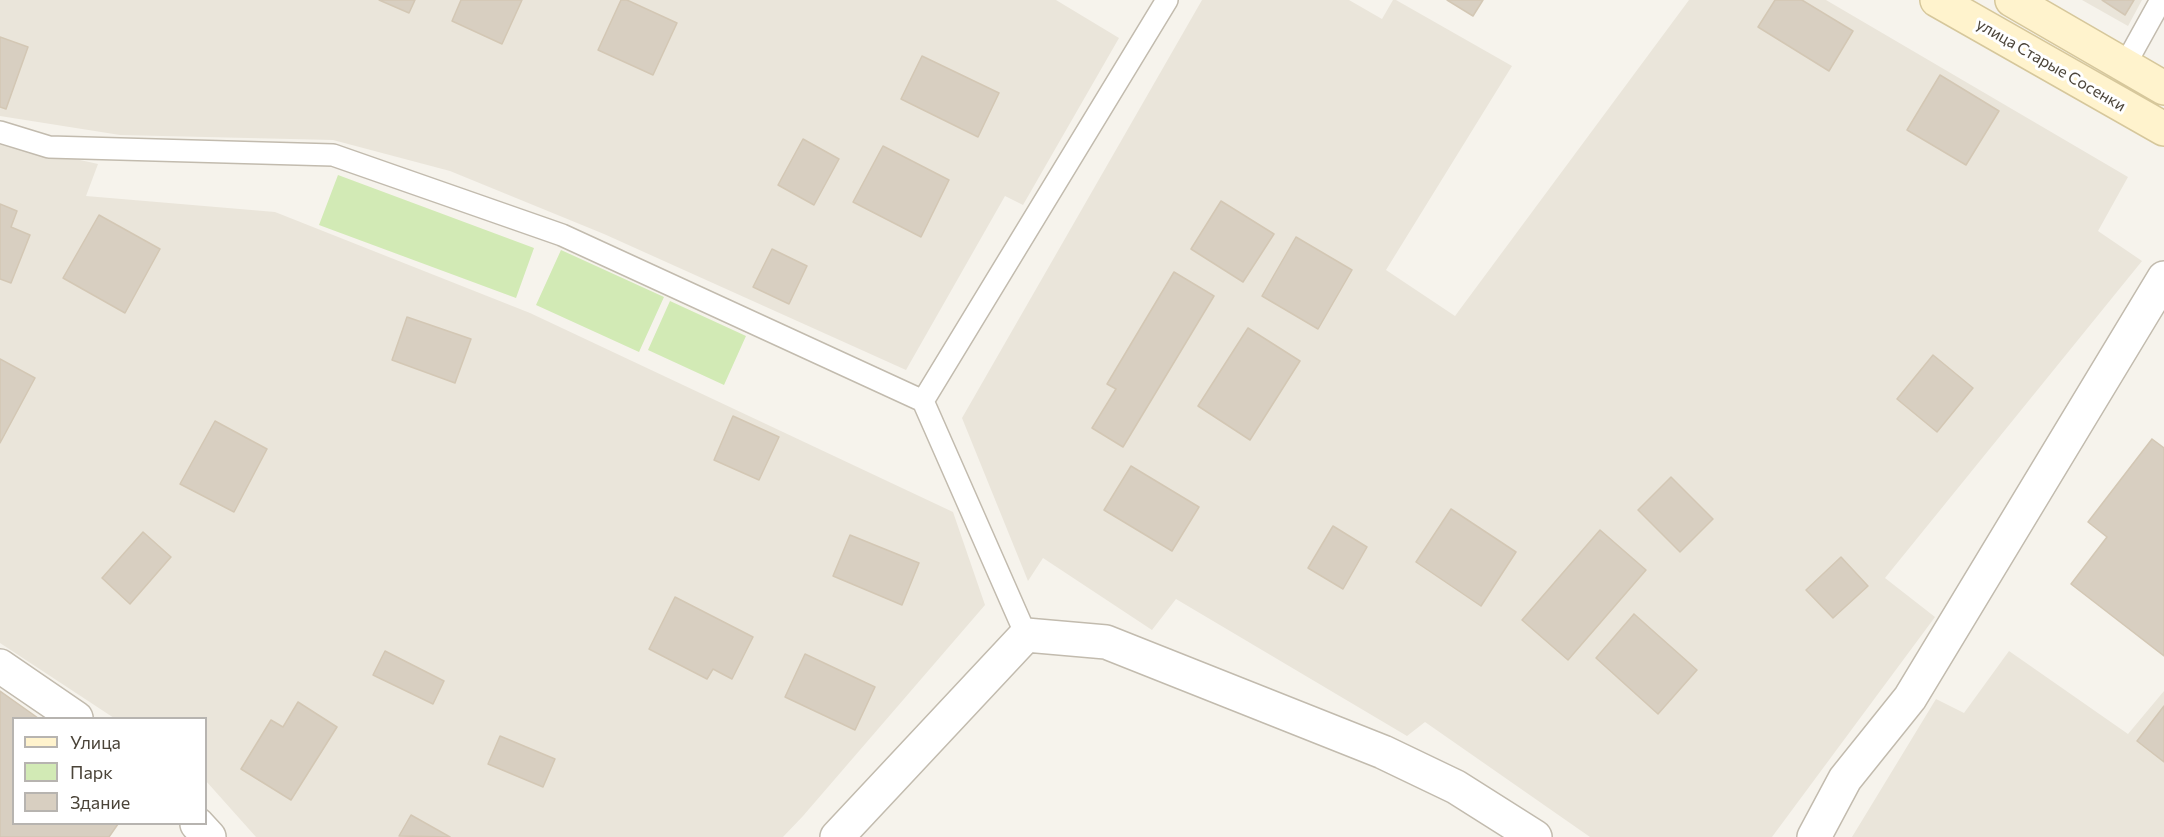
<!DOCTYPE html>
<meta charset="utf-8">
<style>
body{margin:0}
#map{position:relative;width:2164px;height:837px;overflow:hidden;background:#f6f3ec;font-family:Commissioner,sans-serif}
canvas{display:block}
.legend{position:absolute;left:12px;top:717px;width:195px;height:108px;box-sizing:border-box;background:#fff;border:2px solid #b7b4b0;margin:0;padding:8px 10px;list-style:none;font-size:18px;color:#4b4439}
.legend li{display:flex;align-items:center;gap:12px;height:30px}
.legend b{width:30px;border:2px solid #b7b4b0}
</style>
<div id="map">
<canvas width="2164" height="837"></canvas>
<ul class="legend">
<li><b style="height:8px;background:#fff3cd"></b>Улица</li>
<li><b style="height:16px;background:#d2eab5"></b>Парк</li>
<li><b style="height:16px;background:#d8cfc1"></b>Здание</li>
</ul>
</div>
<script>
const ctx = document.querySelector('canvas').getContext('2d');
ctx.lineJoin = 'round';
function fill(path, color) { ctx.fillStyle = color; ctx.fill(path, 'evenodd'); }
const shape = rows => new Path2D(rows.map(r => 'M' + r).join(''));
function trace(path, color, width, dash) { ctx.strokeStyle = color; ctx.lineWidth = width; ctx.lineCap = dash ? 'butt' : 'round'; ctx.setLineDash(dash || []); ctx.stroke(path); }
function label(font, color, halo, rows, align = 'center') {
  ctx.font = font + ' Commissioner,sans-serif'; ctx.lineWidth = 6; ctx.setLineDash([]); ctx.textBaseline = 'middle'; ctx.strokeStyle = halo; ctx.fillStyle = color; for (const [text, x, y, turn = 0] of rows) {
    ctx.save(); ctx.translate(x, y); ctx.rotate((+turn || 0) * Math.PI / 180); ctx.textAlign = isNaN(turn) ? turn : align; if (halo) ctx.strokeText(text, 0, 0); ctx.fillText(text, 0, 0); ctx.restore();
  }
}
const residential = shape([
 [0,0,1056,0,1119,38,1023,205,1005,196,906,370,604,234,450,171,333,140,120,135,0,116],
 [1202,0,1349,0,1382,19,1393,0,1396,0,1512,66,1386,270,1455,316,1689,0,1826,0,2128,177,2098,231,2142,261,1885,578,1935,617,1772,837,1590,837,1425,722,1407,736,1176,599,1152,630,1043,558,1028,581,962,418],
 [2082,0,2142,0,2128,26],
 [0,142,98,164,86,196,275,212,530,313,953,512,985,605,803,816,783,837,256,837,206,781,206,718,114,718,0,643],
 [2009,651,2128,734,2164,691,2164,837,1852,837,1936,699,1964,713]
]);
const green = shape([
 [338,175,534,248,516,298,319,225],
 [561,250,664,297,639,352,536,305],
 [670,301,746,336,724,385,648,350]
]);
const building = shape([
 [379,0,415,0,409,13,379,0],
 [461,0,522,0,502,44,452,21,461,0],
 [621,0,627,0,677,23,653,75,598,50,621,0],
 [1447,0,1483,0,1473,16,1447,0],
 [1775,0,1802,0,1853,31,1829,71,1758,27,1775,0],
 [2102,0,2134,0,2125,15,2102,0],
 [0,37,28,47,6,109,0,107,0,37],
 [922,56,999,93,978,137,901,99,922,56],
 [1940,75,1999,111,1966,165,1907,130,1940,75],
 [803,139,839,159,814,205,778,185,803,139],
 [883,146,949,180,921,237,853,202,883,146],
 [1221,201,1274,234,1243,282,1191,249,1221,201],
 [0,204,17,211,11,227,30,235,11,283,0,279,0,204],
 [99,215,160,249,125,313,63,278,99,215],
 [1296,237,1352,270,1318,329,1262,296,1296,237],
 [772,249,807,266,789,304,753,287,772,249],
 [1174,272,1214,296,1123,447,1092,428,1116,389,1107,384,1174,272],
 [407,317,471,339,455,383,392,360,407,317],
 [1248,328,1300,361,1250,440,1198,406,1248,328],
 [1933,355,1973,388,1937,432,1897,399,1933,355],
 [0,359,35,378,0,443,0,359],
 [733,416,779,437,759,480,714,460,733,416],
 [215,421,267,449,234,512,180,484,215,421],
 [2152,439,2164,448,2164,656,2071,584,2107,537,2088,522,2152,439],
 [1131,466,1199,507,1172,551,1104,510,1131,466],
 [1671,477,1713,519,1680,552,1638,510,1671,477],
 [1451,509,1516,552,1481,606,1416,562,1451,509],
 [1333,526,1367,547,1343,589,1308,568,1333,526],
 [1600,530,1646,570,1568,660,1522,620,1600,530],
 [143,532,171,557,130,604,102,578,143,532],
 [850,535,919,563,902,605,833,576,850,535],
 [1841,557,1868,586,1833,618,1806,590,1841,557],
 [675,597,753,637,732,679,713,669,707,679,649,649,675,597],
 [1634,614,1697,670,1658,714,1596,658,1634,614],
 [385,651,444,681,433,704,373,675,385,651],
 [805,654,875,687,855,730,785,697,805,654],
 [0,691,38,718,14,718,14,824,118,824,109,837,0,837,0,691],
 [298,702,337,727,291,800,241,769,271,720,283,727,298,702],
 [2164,706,2164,762,2137,741,2164,706],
 [500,736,555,759,543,787,488,764,500,736],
 [411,815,450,837,399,836,411,815]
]);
const lane = shape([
 [2125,65,2161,0],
 [0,132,49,147,333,155,562,235,923,401,1026,635],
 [923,401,1167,0]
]);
const street = shape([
 [0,666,76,718],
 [197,824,209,837],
 [837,837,1026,635,1106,642,1383,752,1456,787,1535,837],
 [1814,837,1845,779,1910,698,2164,278]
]);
const secondary = shape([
 [1937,0,2164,129],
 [2012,0,2164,88]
]);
const streetNames = [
 ["улица Старые Сосенки",2051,65,30]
];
fill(residential, '#eae5da');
fill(green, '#d2eab5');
fill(building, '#d8cfc1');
trace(building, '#d3c7b4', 1.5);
trace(lane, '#c2bbae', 24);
trace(street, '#c2bbae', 36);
trace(secondary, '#d6c79b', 36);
trace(lane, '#fff', 21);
trace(street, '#fff', 33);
trace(secondary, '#fff3cd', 33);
label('16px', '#4b4439', '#fff', streetNames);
</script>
